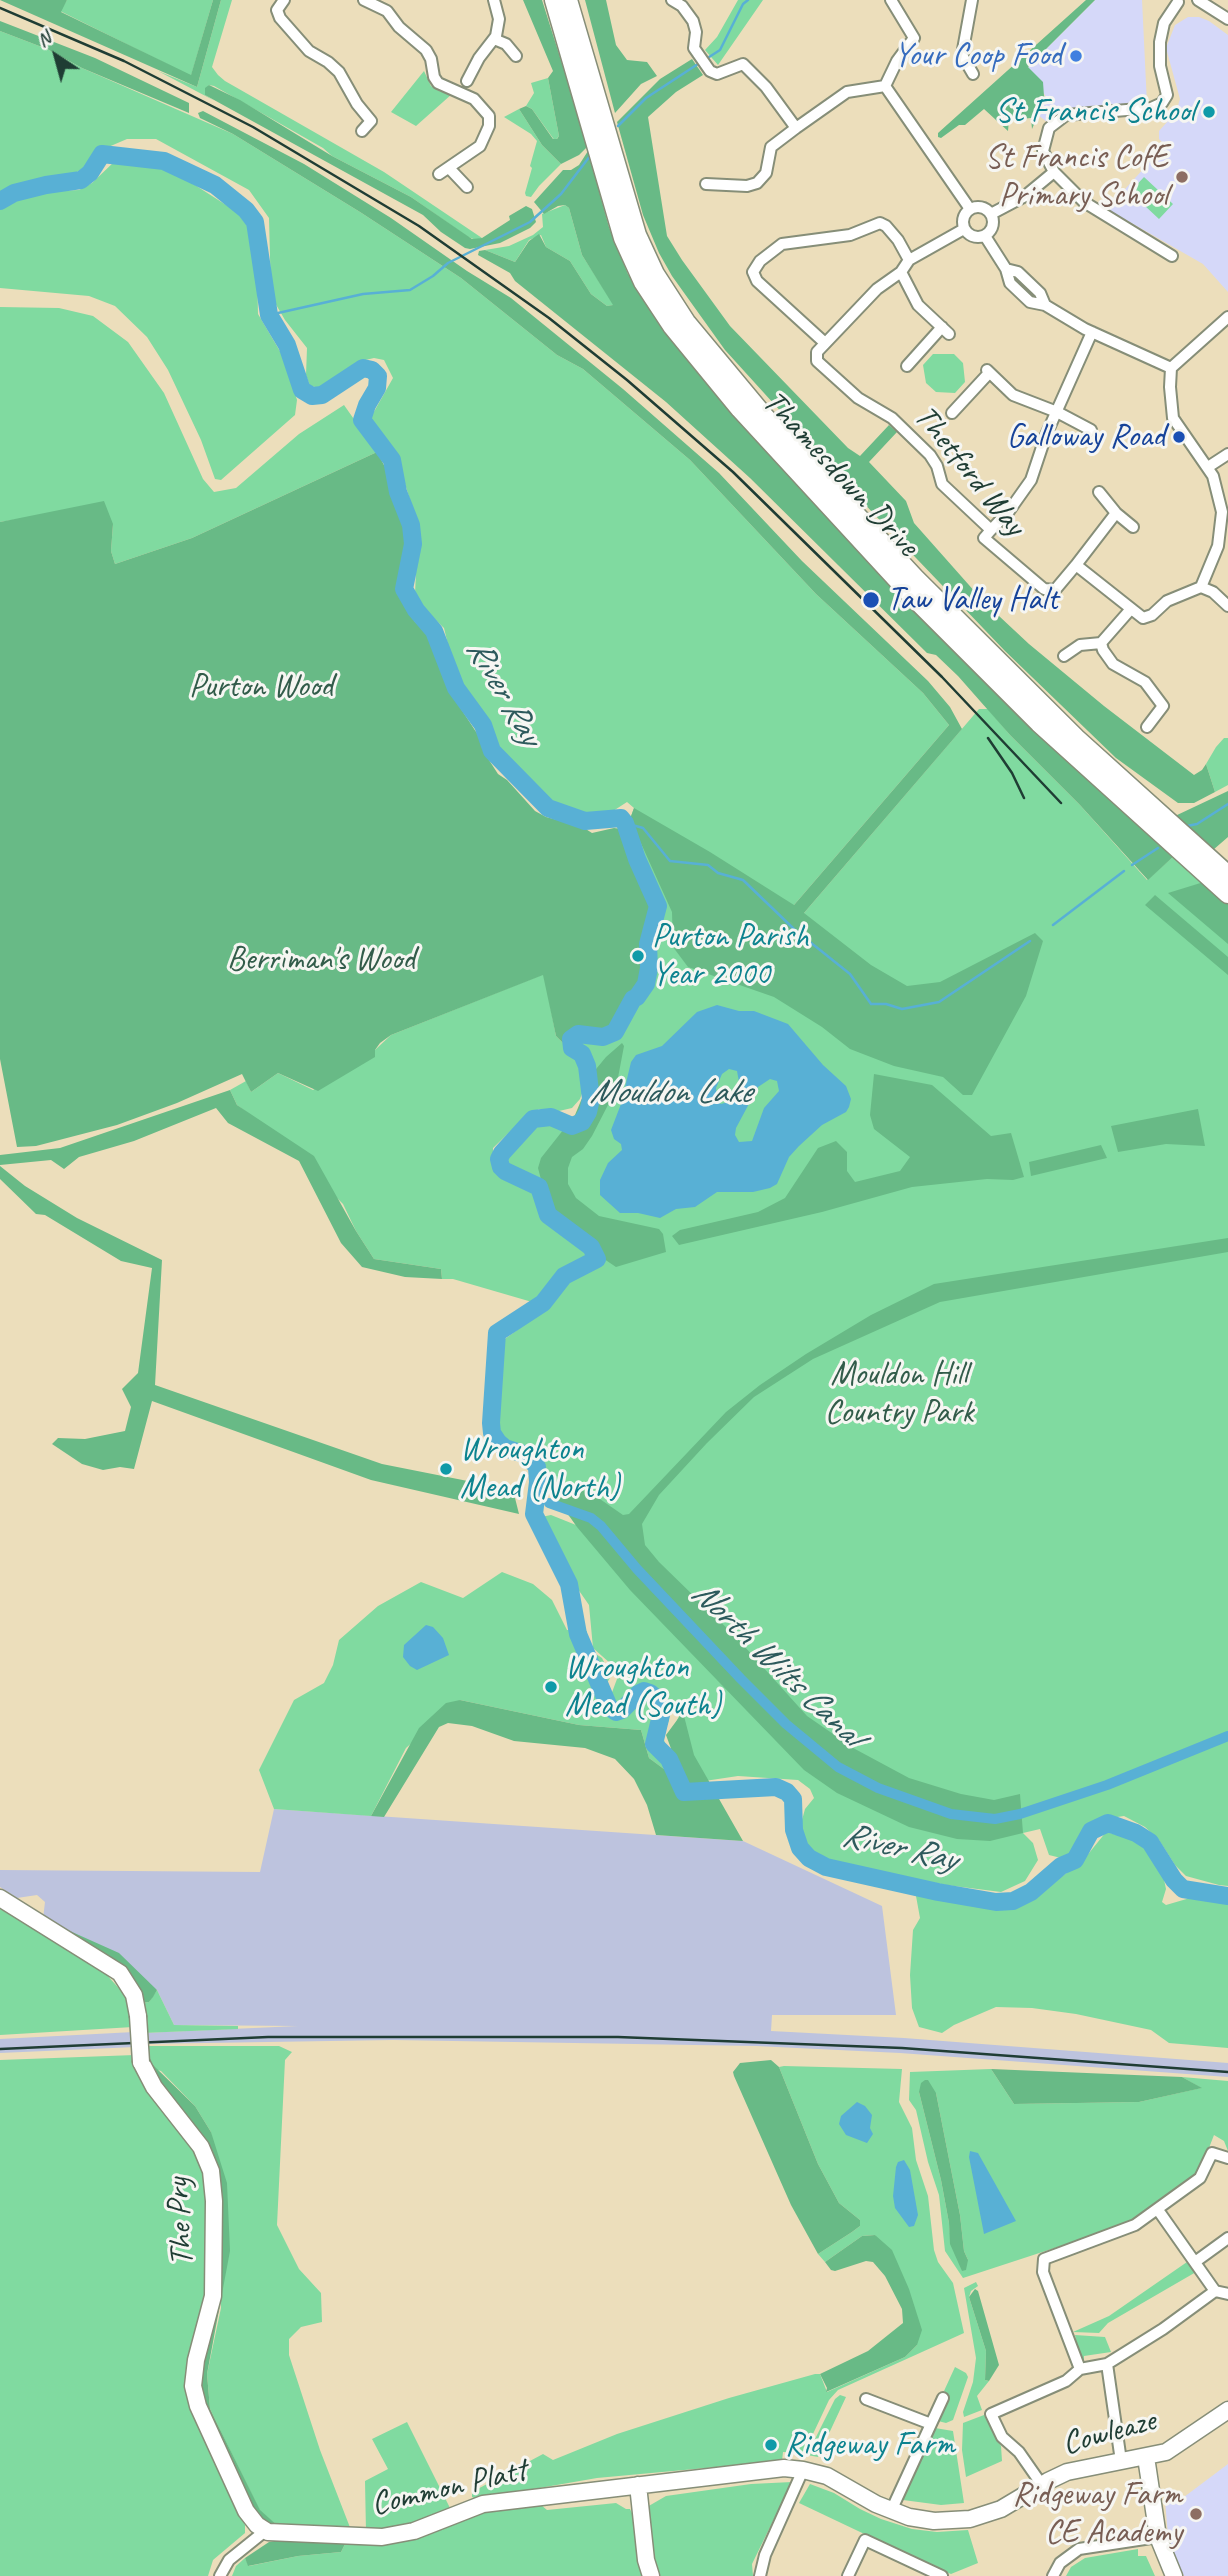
<!DOCTYPE html>
<style>
body{margin:0}
#map{position:relative;width:1228px;height:2576px;overflow:hidden;background:#ecdebb;font-family:Caveat,sans-serif}
canvas{display:block}
.north{position:absolute;left:21px;top:21px;width:70px;height:70px;-webkit-text-stroke:5px #f6f6f2;paint-order:stroke;rotate:324deg;font-size:19px;font-weight:700;line-height:28px;text-align:center;color:#1f3d34}
.north::after{content:'';display:block;margin:auto;width:24px;height:32px;background:#1f3d34;clip-path:polygon(50% 0,100% 100%,50% 72%,0 100%)}
</style>
<div id="map">
<canvas width="1228" height="2576"></canvas>
<div class="north">N</div>
</div>
<script>
const ctx = document.querySelector('canvas').getContext('2d');
ctx.lineJoin = 'round';
function fill(path, color) { ctx.fillStyle = color; ctx.fill(path, 'evenodd'); }
const shape = rows => new Path2D(rows.map(r => 'M' + r).join(''));
function trace(path, color, width, dash) { ctx.strokeStyle = color; ctx.lineWidth = width; ctx.lineCap = dash ? 'butt' : 'round'; ctx.setLineDash(dash || []); ctx.stroke(path); }
function label(font, color, halo, rows, align = 'center') {
  ctx.font = font + ' Caveat,sans-serif'; ctx.lineWidth = 6; ctx.setLineDash([]); ctx.textBaseline = 'middle'; ctx.strokeStyle = halo; ctx.fillStyle = color; for (const [text, x, y, turn = 0] of rows) {
    ctx.save(); ctx.translate(x, y); ctx.rotate((+turn || 0) * Math.PI / 180); ctx.textAlign = isNaN(turn) ? turn : align; if (halo) ctx.strokeText(text, 0, 0); ctx.fillText(text, 0, 0); ctx.restore();
  }
}
const built = shape([
 [1095,0,1142,0,1147,104,1072,108,1062,111,1047,122,1038,115,1046,97,1028,67],
 [1188,17,1199,17,1209,21,1228,35,1228,292,1203,264,1107,209,1165,145,1159,139,1159,131,1176,112,1180,99,1166,48,1175,25],
 [1228,2464,1228,2576,1184,2576,1169,2547,1165,2501,1180,2500]
]);
const industrial = shape([
 [274,1809,743,1841,882,1906,896,2015,772,2015,771,2031,904,2038,1228,2063,1228,2077,900,2053,756,2046,393,2040,142,2044,143,2033,298,2026,174,2025,157,1990,43,1919,45,1902,37,1895,17,1898,0,1887,0,1870,260,1872],
 [134,2032,135,2047,0,2053,0,2039]
]);
const green = shape([
 [67,0,213,0,191,76,60,11],
 [221,0,232,0,212,67,218,75,225,81,384,172,482,238,476,240,468,237,411,197,332,156,323,148,214,86,209,85,205,95,215,101,158,71,197,87],
 [738,0,763,0,718,65,705,50,717,37],
 [0,31,47,49,82,68,233,134,360,212,461,278,557,355,583,369,690,460,816,594,923,693,949,725,794,905,804,913,979,709,988,709,1010,735,1079,804,1147,880,1174,856,1228,899,1228,1886,1219,1885,1186,1876,1175,1865,1159,1840,1145,1827,1124,1816,1104,1819,1087,1831,1081,1848,1061,1858,1049,1855,1040,1829,1023,1833,1033,1843,1038,1860,1025,1881,1001,1892,946,1885,846,1865,814,1855,802,1840,802,1820,805,1809,814,1798,810,1789,798,1780,738,1776,698,1782,671,1733,680,1714,662,1692,647,1687,617,1704,611,1695,617,1679,611,1664,593,1648,589,1605,557,1559,541,1517,551,1515,576,1525,552,1494,539,1463,531,1454,517,1455,508,1450,490,1428,490,1408,502,1341,531,1320,564,1278,600,1256,589,1248,590,1252,586,1256,565,1268,551,1286,532,1302,453,1279,442,1279,441,1269,374,1259,356,1231,343,1204,265,1126,237,1105,230,1090,246,1081,251,1092,278,1073,313,1090,375,1050,391,1035,544,974,556,1036,563,1043,565,1052,574,1057,569,1049,573,1037,590,1043,599,1041,617,1026,628,1005,647,987,652,941,660,919,660,901,644,876,630,819,634,808,627,802,610,813,585,814,555,803,496,747,481,717,464,690,452,661,444,628,423,608,415,594,418,526,398,461,378,436,371,417,393,378,384,360,374,358,357,362,321,388,310,386,306,375,307,348,285,320,271,296,269,218,249,190,156,139,127,139,99,151,83,168,74,174,37,180,0,195],
 [587,1079,588,1097,570,1123,537,1119,526,1126,497,1153,496,1160,500,1170,508,1177,529,1180,537,1186,538,1190,524,1183,505,1178,493,1163,493,1148,524,1118,539,1109,559,1111,572,1108,580,1099],
 [424,71,431,86,439,91,452,94,416,126,391,112],
 [548,78,559,136,555,141,532,109,526,106,534,93,531,83],
 [519,109,542,145,561,164,539,186,531,197,526,196,525,193,532,168,530,166,537,141,531,134,504,117],
 [115,161,146,163,173,171,237,212,248,227,257,270,258,314,284,358,297,400,295,415,221,480,215,479,201,440,168,370,147,337,115,306,89,296,0,288,0,207,15,201,55,191,79,190,92,183],
 [1144,177,1173,204,1159,219,1130,192],
 [565,205,569,208,582,255,614,305,607,306,591,294,570,261,546,247,541,235,529,240,515,262,485,250,509,246,533,235,543,227,542,214],
 [0,307,59,308,93,316,128,342,164,393,203,479,214,492,236,488,299,434,344,405,377,452,192,538,115,564,111,551,113,524,44,515,0,522],
 [933,354,954,354,963,363,965,382,955,393,936,392,926,383,923,365],
 [1224,738,1228,738,1228,785,1215,792,1206,764,1216,747],
 [502,1572,533,1584,552,1600,567,1630,587,1631,587,1648,602,1658,611,1676,601,1694,604,1710,616,1717,631,1705,639,1693,654,1694,666,1702,669,1720,663,1737,667,1749,680,1759,685,1785,649,1758,641,1730,579,1725,460,1700,406,1748,371,1816,274,1809,259,1770,294,1700,324,1683,333,1665,339,1640,378,1606,421,1582,463,1598],
 [1106,1832,1140,1841,1163,1875,1166,1889,1162,1902,1166,1905,1190,1898,1228,1899,1228,2048,1169,2043,1151,2030,1076,2014,1032,2008,996,2007,954,2025,942,2033,919,2027,912,2008,910,1975,913,1930,920,1918,916,1896,920,1891,991,1906,1013,1904,1048,1886,1081,1863],
 [0,1909,96,1963,125,1995,133,2027,0,2035],
 [157,1990,174,2025,238,2026,238,2029,143,2033,142,2003,149,2002],
 [142,2046,279,2046,292,2052,285,2060,277,2225,299,2269,321,2293,322,2322,301,2327,289,2339,289,2355,320,2450,351,2530,277,2525,260,2511,210,2409,207,2374,221,2308,211,2132,195,2106,161,2071,149,2068],
 [135,2055,188,2138,203,2168,209,2204,207,2293,197,2336,186,2369,185,2391,245,2525,245,2533,213,2560,208,2576,0,2576,0,2060],
 [784,2066,902,2069,899,2102,912,2128,916,2160,928,2196,934,2250,938,2262,953,2283,964,2333,838,2390,829,2400,804,2453,783,2452,782,2461,597,2478,476,2499,472,2497,472,2492,543,2454,553,2460,617,2434,729,2398,815,2374,820,2374,827,2392,905,2357,917,2345,875,2235,862,2236,825,2262,818,2254,852,2232,860,2226,860,2220,839,2203,818,2164,779,2067],
 [991,2069,1014,2104,1139,2102,1201,2088,1182,2077,1228,2081,1228,2151,1224,2141,1214,2135,1200,2171,1131,2223,963,2278,945,2251,939,2195,928,2162,916,2110,909,2100,910,2072],
 [919,2092,936,2093,960,2215,964,2251,968,2260,951,2244,949,2223,941,2180],
 [1187,2262,1196,2272,1108,2323,1099,2333,1073,2332,1109,2316],
 [976,2282,978,2286,971,2291,969,2297,986,2351,985,2380,989,2381,977,2396,982,2410,964,2417,963,2412,973,2382,976,2358,964,2288],
 [1075,2335,1105,2337,1111,2352,1084,2356,1084,2362,1079,2355],
 [955,2367,966,2373,968,2377,953,2420,946,2423,938,2421,949,2395,944,2391],
 [840,2395,846,2397,818,2457,807,2455,835,2399],
 [984,2415,1001,2446,1002,2461,966,2477,962,2450,963,2423],
 [407,2422,450,2508,411,2525,366,2532,365,2481,388,2469,372,2439],
 [935,2428,953,2431,964,2503,941,2505,903,2500],
 [792,2482,752,2564,753,2576,656,2576,647,2507,666,2496,751,2484],
 [810,2484,834,2493,860,2509,881,2519,912,2529,937,2532,968,2530,978,2563,951,2574,936,2568,799,2503],
 [616,2503,626,2509,630,2509,632,2513,644,2576,232,2576,236,2566,245,2558,249,2566,298,2556,341,2552,346,2542,475,2511,541,2505,547,2510],
 [1138,2549,1138,2556,1146,2556,1155,2576,1066,2576,1071,2567,1085,2558]
]);
const forest = shape([
 [0,0,67,0,61,12,191,75,213,0,221,0,197,87],
 [523,0,542,0,588,146,579,155,561,164,542,145,519,109,526,106,532,109,553,139,557,139,559,136,548,78,553,71],
 [585,0,606,0,616,45,627,60,647,62,657,76,641,84,615,113],
 [1086,0,1095,0,1028,67,1043,82,1044,96,1046,97,1032,129,1031,118,1009,120,1008,131,984,109,965,125,959,125,941,138,938,137,938,133],
 [0,21,95,58,189,103,189,113,82,68,47,49,0,31],
 [692,59,703,75,676,92,648,117,667,236,682,260,730,326,848,448,860,456,889,425,897,432,869,462,906,501,914,523,984,602,1029,644,1104,706,1194,775,1202,770,1206,764,1215,792,1194,803,1178,803,1116,758,1005,651,872,512,725,350,672,276,659,253,643,215,617,122,660,79],
 [209,85,240,100,332,156,411,197,472,239,482,238,510,220,509,216,526,206,532,209,536,222,530,228,500,243,470,249,465,248,441,232,423,215,205,95,205,88],
 [203,111,304,164,391,218,467,271,511,298,623,389,719,473,802,561,928,681,950,707,962,729,804,913,871,965,907,986,940,982,1035,933,1043,941,1026,996,972,1095,963,1095,943,1077,894,1066,850,1049,822,1027,774,997,688,967,673,947,672,912,630,819,634,808,710,852,794,905,949,725,923,693,816,594,690,460,583,369,557,355,461,278,360,212,233,134,200,118,198,113],
 [588,151,609,227,628,274,662,325,735,416,816,505,953,649,1099,790,1174,856,1148,880,1079,804,1010,735,958,676,936,655,927,653,750,478,666,402,515,281,510,273,478,255,479,251,485,250,515,262,529,241,539,234,546,247,570,261,591,294,607,306,613,305,582,255,569,208,565,205,558,206,544,214,534,202,563,170,571,170,579,165],
 [377,452,385,467,401,518,409,533,411,554,400,586,402,600,415,622,435,639,448,689,482,741,487,757,498,774,507,780,535,811,546,817,581,826,592,833,614,828,621,829,626,836,633,866,657,907,656,920,646,951,648,973,645,984,619,1008,615,1025,597,1038,590,1032,577,1032,571,1034,563,1043,556,1036,543,975,391,1035,380,1043,375,1050,375,1057,318,1091,278,1073,251,1092,242,1074,177,1103,117,1125,36,1146,17,1147,0,1059,0,522,104,501,113,524,111,551,115,564,192,538],
 [1228,791,1228,837,1213,850,1175,816],
 [1207,881,1228,899,1228,944,1168,893],
 [1155,895,1228,957,1228,975,1145,905],
 [622,1043,624,1046,617,1083,609,1103,592,1136,583,1149,572,1157,568,1168,568,1184,576,1198,599,1216,659,1229,663,1234,666,1252,616,1267,558,1228,545,1214,540,1205,543,1187,538,1168,541,1158,575,1115,592,1074,606,1057],
 [874,1074,932,1085,991,1136,1011,1133,1024,1177,1013,1180,987,1179,912,1187,822,1212,679,1245,672,1236,680,1230,758,1212,785,1198,818,1148,836,1141,847,1152,847,1171,855,1182,900,1171,910,1157,874,1129,870,1115],
 [230,1090,237,1105,314,1156,356,1231,374,1259,441,1269,442,1279,405,1277,362,1267,341,1243,299,1161,228,1123,216,1108,134,1141,79,1157,64,1169,51,1160,0,1165,0,1155,60,1148],
 [1198,1109,1205,1146,1166,1144,1118,1152,1111,1126],
 [1101,1145,1107,1158,1031,1176,1029,1162],
 [0,1166,25,1186,77,1218,162,1260,155,1385,382,1464,513,1490,519,1514,371,1480,152,1401,134,1469,120,1467,103,1470,82,1464,52,1444,58,1438,85,1439,125,1431,131,1407,122,1389,138,1373,152,1268,121,1261,45,1215,36,1214,0,1179],
 [1228,1238,1228,1252,940,1302,813,1359,754,1397,707,1443,659,1495,642,1524,645,1545,659,1562,736,1637,807,1716,855,1749,909,1778,961,1794,994,1800,1020,1794,1023,1833,990,1841,957,1839,909,1827,837,1793,804,1770,630,1590,577,1527,552,1491,561,1481,597,1497,623,1515,629,1514,726,1412,760,1385,806,1354,871,1315,934,1284],
 [460,1700,579,1725,641,1730,649,1758,684,1784,666,1735,683,1712,694,1755,743,1841,656,1835,647,1805,634,1779,615,1759,585,1748,514,1741,472,1726,448,1723,439,1727,384,1817,371,1816,419,1728,446,1703],
 [43,1919,119,1953,157,1990,153,1997,149,2002,142,2003,127,1976],
 [771,2060,779,2067,818,2164,839,2203,860,2220,860,2226,852,2232,818,2254,791,2205,734,2076,733,2072,740,2063],
 [153,2065,195,2106,211,2132,227,2183,230,2251,207,2374,210,2409,260,2510,277,2525,265,2525,255,2515,198,2393,218,2189,149,2068],
 [991,2069,1182,2077,1202,2088,1139,2102,1014,2104],
 [925,2080,928,2080,936,2093,960,2215,964,2251,968,2260,966,2270,962,2271,950,2244,949,2223,941,2180,919,2092,921,2083],
 [875,2235,892,2250,909,2289,922,2330,917,2345,905,2357,826,2392,827,2388,820,2374,868,2351,903,2323,902,2309,885,2276,873,2262,866,2261,835,2271,831,2270,825,2262,862,2236],
 [975,2289,978,2291,999,2365,989,2381,985,2380,986,2351,969,2297],
 [291,2538,346,2542,341,2552,298,2556,248,2566,245,2558,269,2542]
]);
const water = shape([
 [717,1005,739,1011,754,1011,788,1024,823,1065,846,1086,851,1099,849,1107,846,1112,822,1125,799,1146,789,1157,777,1184,770,1188,753,1192,717,1192,695,1207,676,1209,660,1218,638,1213,620,1213,600,1195,600,1180,608,1163,622,1150,621,1144,614,1139,611,1130,621,1104,631,1062,636,1055,662,1046,697,1012],
 [729,1069,737,1071,739,1082,737,1090,728,1102,721,1104,717,1102,716,1088,722,1074],
 [770,1079,777,1081,779,1091,764,1108,752,1141,739,1142,735,1135,736,1128,758,1087],
 [426,1625,433,1627,443,1638,449,1655,417,1670,410,1666,403,1657,404,1645],
 [857,2102,865,2106,872,2115,870,2128,873,2134,867,2143,846,2135,839,2124,841,2116],
 [970,2151,978,2153,1016,2221,984,2234,969,2157],
 [904,2160,910,2170,918,2215,914,2226,909,2227,895,2208,893,2196,896,2167,898,2162]
]);
const stream = shape([
 [706,59,720,50,743,4,748,0],
 [618,126,646,98,701,62],
 [269,315,363,294,410,290,433,276,448,263,530,222,561,194,590,156],
 [625,823,643,828,670,861,708,865,718,873,743,880,795,930,850,974,871,1004,886,1004,902,1009,939,1002,1030,941],
 [1187,826,1197,824,1228,804],
 [1132,865,1158,848],
 [1053,925,1124,871]
]);
const canal = shape([
 [549,1503,591,1518,601,1526,637,1569,741,1679,786,1724,838,1767,878,1788,951,1814,995,1819,1020,1814,1107,1785,1228,1736]
]);
const river = shape([
 [0,201,14,193,46,185,81,180,90,173,102,154,164,161,215,185,246,210,255,222,269,315,287,345,302,390,312,396,322,395,363,368,372,370,378,376,377,388,367,405,362,420,392,460,398,492,411,525,413,544,404,589,416,610,434,631,456,688,483,725,492,751,548,808,585,821,621,818,625,823,637,859,658,906,648,944,649,968,646,984,637,997,633,999,615,1032,603,1037,578,1034,571,1039,572,1048,582,1054,587,1066,591,1099,588,1112,582,1122,572,1126,551,1117,533,1119,502,1153,499,1159,501,1167,505,1171,539,1187,548,1215,591,1247,597,1259,564,1276,543,1303,497,1333,491,1423,492,1433,498,1442,505,1448,527,1455,537,1467,538,1482,534,1514,569,1584,578,1634,609,1707,616,1712,622,1710,638,1694,644,1691,650,1693,656,1698,661,1715,654,1744,669,1759,684,1792,776,1787,787,1792,793,1799,794,1830,800,1848,809,1858,826,1867,938,1892,996,1902,1013,1901,1031,1892,1061,1866,1075,1860,1091,1831,1108,1823,1136,1833,1150,1842,1174,1880,1183,1889,1228,1896]
]);
const street = shape([
 [284,0,277,10,280,18,309,51,328,62,339,72,357,104,371,121,362,131],
 [364,0,387,11,399,27,426,50,431,59,434,77,438,83,474,99,489,116,489,126,480,146,439,174],
 [672,0,682,6,693,21,696,32,694,48,710,71,717,74,743,64,766,87,796,128,847,92,885,86],
 [972,0,962,55,973,74],
 [1198,0,1228,19],
 [494,39,506,44,516,56],
 [467,81,479,58,496,36,499,19,494,0],
 [885,86,970,209],
 [885,86,897,61,914,38,891,0],
 [449,168,467,187],
 [706,184,747,186,757,183,766,173,771,147,796,128],
 '963 222a15 15 0 1 1 30 0a15 15 0 1 1-30 0Z',
 [991,214,1025,196,1054,172],
 [964,229,909,260,901,272,877,289,817,352,817,361,858,398,892,418,930,455,937,466,942,484,991,530,984,538,1044,589,1055,590,1076,565,1143,618,1152,615,1167,601,1201,587],
 [985,236,1006,269,1010,283,1030,302,1045,305,1085,329,1171,368],
 [1172,256,1084,202,1054,172,1043,151,1049,128,1066,115,1151,108,1162,103,1167,95,1160,66,1160,42,1164,23,1178,2],
 [1006,269,1018,272,1040,293,1045,305],
 [901,272,918,305,949,334],
 [1228,317,1171,368,1170,387,1173,418,1213,476,1222,512,1218,546,1201,587,1213,592,1228,606],
 [825,343,757,281,753,272,760,261,782,244,850,235,880,223,886,226,898,240,909,260],
 [907,366,942,327],
 [987,370,1013,395,1057,412,1091,430],
 [952,413,989,373],
 [1208,467,1228,454],
 [1099,492,1116,513,1133,527],
 [991,530,1009,511,1031,480,1046,435,1092,332],
 [1076,565,1116,513],
 [1130,610,1101,643,1103,650,1113,664,1145,682,1163,706,1147,727],
 [1064,656,1080,645,1101,643],
 [1158,2210,1215,2291],
 [1195,2262,1228,2238],
 [1107,2364,1163,2329,1215,2291,1228,2294],
 [1080,2369,1043,2272,1044,2259,1135,2225,1200,2178,1212,2153,1228,2158],
 [866,2399,931,2424,891,2511],
 [931,2424,943,2398],
 [1042,2485,1019,2452,1002,2437,991,2414,1066,2381,1080,2369,1107,2364,1121,2461],
 [220,2576,229,2560,265,2531],
 [760,2576,765,2555,803,2470],
 [848,2576,865,2540,942,2576],
 [1053,2576,1060,2563,1079,2549,1158,2537]
]);
const secondary = shape([
 [0,1898,120,1973,134,1995,138,2016],
 [141,2062,154,2087,201,2147,211,2171,214,2201,213,2296,196,2360,193,2386,198,2406,246,2511,257,2525,268,2532,382,2537,414,2531,483,2504,784,2468,803,2470,827,2476,876,2504,909,2517,934,2521,970,2519,1001,2509,1048,2481,1067,2472,1166,2452,1228,2410],
 [1146,2457,1158,2537,1174,2576],
 [638,2485,646,2560,651,2576]
]);
const primary = shape([
 [554,0,623,238,643,282,672,326,740,409,913,597,1039,723,1228,894],
 [568,0,637,235,655,274,686,322,765,417,915,578,1076,738,1228,875]
]);
const rail = shape([
 [0,8,124,61,253,127,419,226,549,318,627,380,733,472,942,677,1061,803],
 [988,738,1012,773,1024,798],
 [0,2049,268,2037,618,2037,902,2048,1228,2072]
]);
const secondaryBridge = shape([
 [138,2016,141,2062]
]);
const markers = [
 [1076,56,7,"#3f7fe0"],
 [1209,112,7,"#0f9aa8"],
 [1182,177,7,"#8d6e63"],
 [1179,437,7,"#1a4fb4"],
 [871,600,9,"#1a4fb4"],
 [638,956,7,"#0f9aa8"],
 [446,1469,7,"#0f9aa8"],
 [551,1687,7,"#0f9aa8"],
 [771,2445,7,"#0f9aa8"],
 [1196,2514,7,"#8d6e63"]
];
const shopNames = [
 ["Your Coop Food",1062,56]
];
const cultureNames = [
 ["St Francis School",1195,112,"right"],
 ["Purton Parish",652,937],
 ["Year 2000",652,975],
 ["Wroughton",460,1450],
 ["Mead (North)",460,1488],
 ["Wroughton",565,1668],
 ["Mead (South)",565,1706],
 ["Ridgeway Farm",785,2445]
];
const educationNames = [
 ["St Francis CofE",1168,158],
 ["Primary School",1168,196],
 ["Ridgeway Farm",1182,2495],
 ["CE Academy",1182,2533]
];
const transitNames = [
 ["Galloway Road",1165,437],
 ["Taw Valley Halt",887,600,"left"]
];
const streetNames = [
 ["Thetford Way",969,471,51],
 ["Thamesdown Drive",840,474,47],
 ["The Pry",181,2222,-93],
 ["Cowleaze",1109,2433,-15],
 ["Common Platt",449,2488,-13]
];
const parkNames = [
 ["Purton Wood",261,687],
 ["Berriman's Wood",321,960],
 ["Mouldon Hill",899,1375],
 ["Country Park",899,1413]
];
const waterNames = [
 ["River Ray",503,692,60],
 ["Mouldon Lake",670,1093],
 ["North Wilts Canal",776,1664,44],
 ["River Ray",899,1848,13]
];
fill(built, '#d5d8f9');
fill(industrial, '#bdc3de');
fill(green, '#80daa0');
fill(forest, '#68ba86');
fill(water, '#58b0d5');
trace(stream, '#58b0d5', 2.5);
trace(canal, '#58b0d5', 10);
trace(river, '#58b0d5', 18);
trace(street, '#868e78', 14);
trace(secondary, '#868e78', 19);
trace(primary, '#868e78', 21);
trace(street, '#fff', 10);
trace(secondary, '#fff', 16);
trace(primary, '#fff', 18);
trace(rail, '#1f3d34', 2.5);
trace(secondaryBridge, '#868e78', 19, []);
trace(secondaryBridge, '#fff', 16);
for (const [x, y, r, color] of markers) { const dot = new Path2D(); dot.arc(x, y, r, 0, 2 * Math.PI); ctx.fillStyle = color; ctx.fill(dot); trace(dot, '#f6f6f2', 2.5); }
label('33px', '#366cbe', '#f6f6f2', shopNames, 'right');
label('33px', '#0d838f', '#f6f6f2', cultureNames, 'left');
label('33px', '#785e54', '#f6f6f2', educationNames, 'right');
label('33px', '#164399', '#f6f6f2', transitNames, 'right');
label('33px', '#1f3d34', '#f6f6f2', streetNames);
label('33px', '#325c4a', '#f6f6f2', parkNames);
label('italic 35px', '#2d5a5c', '#f6f6f2', waterNames);
</script>
